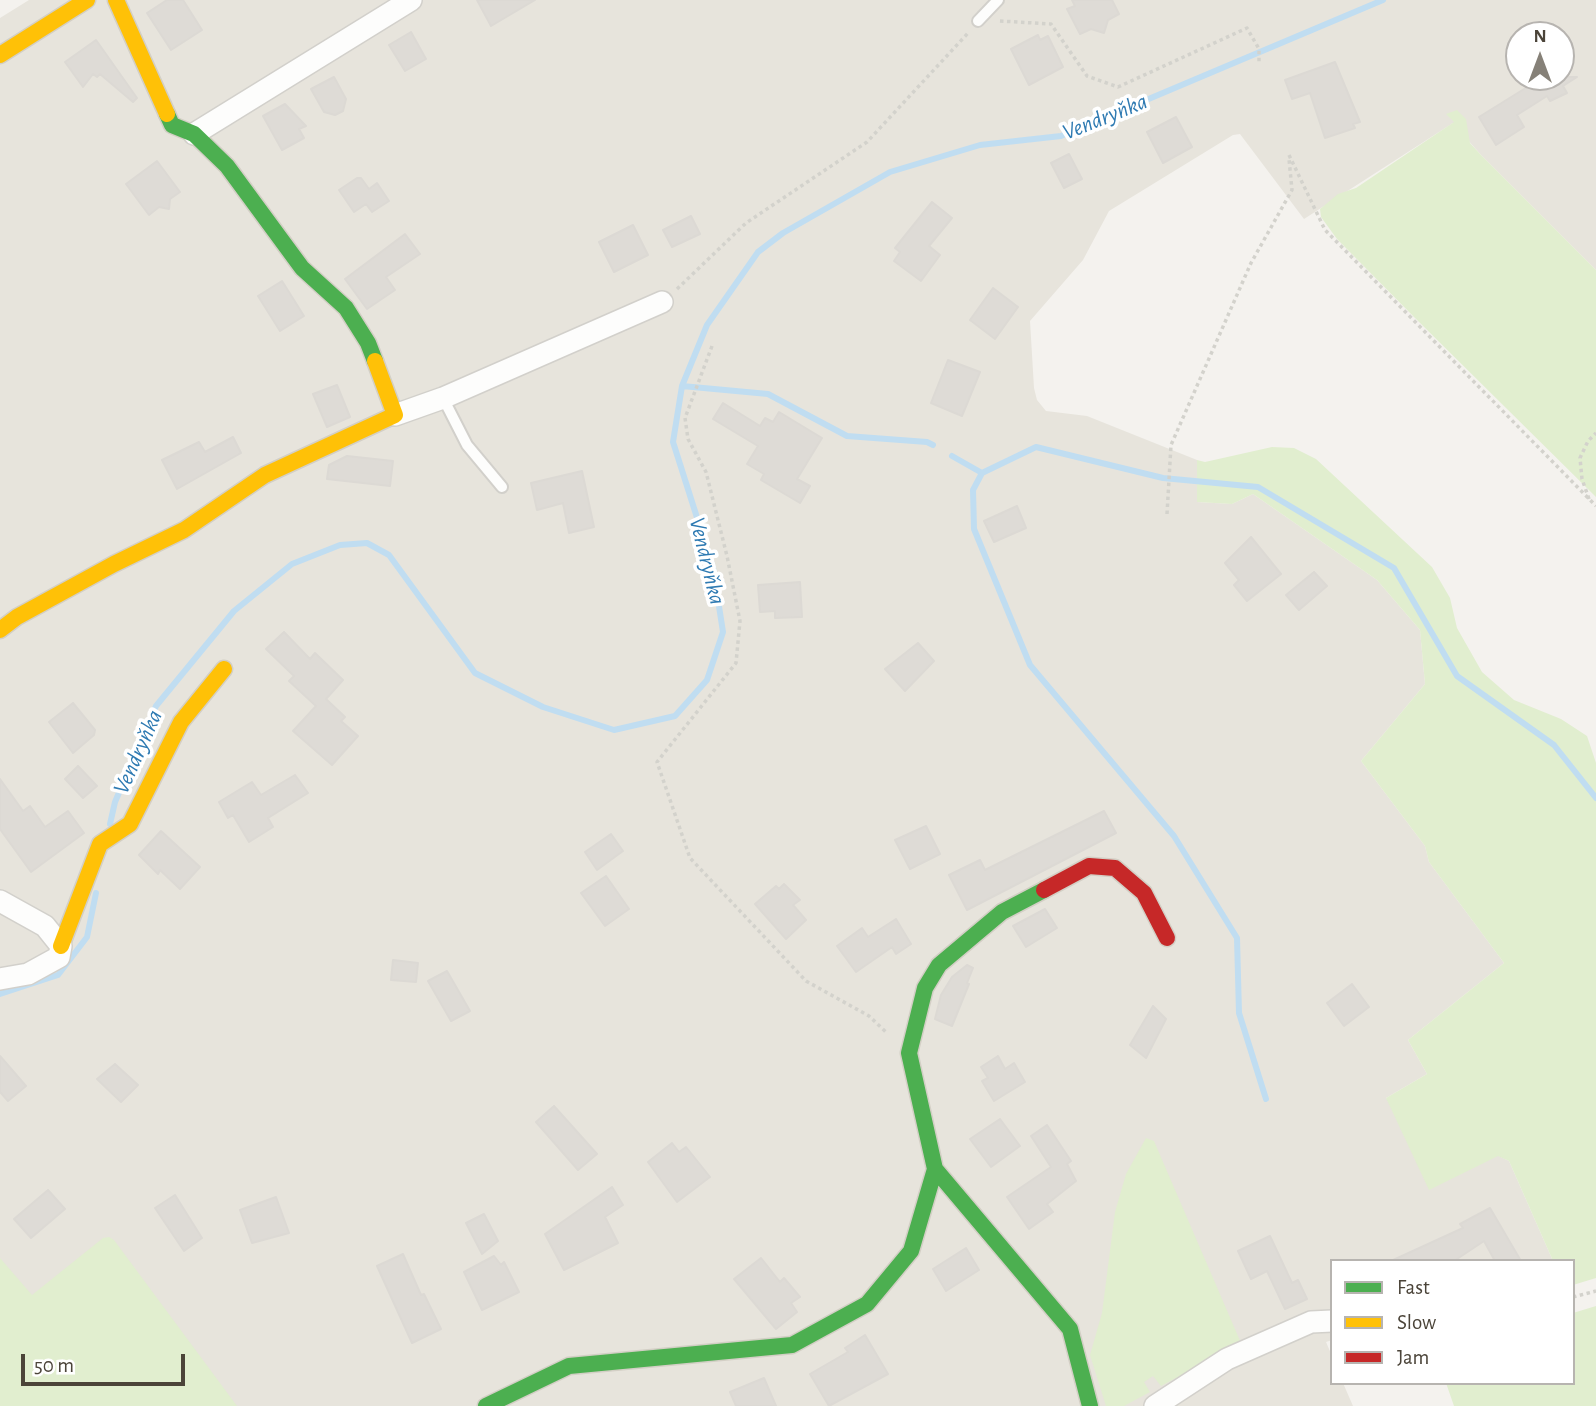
<!DOCTYPE html>
<meta charset="utf-8">
<style>
body{margin:0}
#map{position:relative;width:1596px;height:1406px;overflow:hidden;background:#f4f2ee;font-family:"Alegreya Sans",sans-serif}
canvas{display:block}
.legend{position:absolute;left:1330px;top:1259px;width:245px;height:126px;box-sizing:border-box;background:#fff;border:2px solid #b7b4b0;margin:0;padding:9px 12px;list-style:none;font-size:21px;color:#4b4439}
.legend li{display:flex;align-items:center;gap:14px;height:35px}
.legend b{width:35px;border:2px solid #b7b4b0}
.north{position:absolute;left:1505px;top:21px;width:70px;height:70px;box-sizing:border-box;background:#fff;border:2px solid #b7b4b0;border-radius:50%;rotate:0deg;font-size:19px;font-weight:700;line-height:28px;text-align:center;color:#4b4439}
.north::after{content:'';display:block;margin:auto;width:24px;height:32px;background:#868178;clip-path:polygon(50% 0,100% 100%,50% 72%,0 100%)}
.scale{position:absolute;left:21px;top:1354px;width:164px;height:32px;box-sizing:border-box;border:4px solid #4b4439;border-top:0;padding-left:9px;font-size:21px;line-height:24px;white-space:nowrap;color:#4b4439;-webkit-text-stroke:5px #fff;paint-order:stroke}
</style>
<div id="map">
<canvas width="1596" height="1406"></canvas>
<ul class="legend">
<li><b style="height:9px;background:#4caf50"></b>Fast</li>
<li><b style="height:9px;background:#ffc107"></b>Slow</li>
<li><b style="height:9px;background:#c62828"></b>Jam</li>
</ul>
<div class="north">N</div>
<div class="scale">50 m</div>
</div>
<script>
const ctx = document.querySelector('canvas').getContext('2d');
ctx.lineJoin = 'round';
function fill(path, color) { ctx.fillStyle = color; ctx.fill(path, 'evenodd'); }
const shape = rows => new Path2D(rows.map(r => 'M' + r).join(''));
function trace(path, color, width, dash) { ctx.strokeStyle = color; ctx.lineWidth = width; ctx.lineCap = dash ? 'butt' : 'round'; ctx.setLineDash(dash || []); ctx.stroke(path); }
function label(font, color, halo, rows, align = 'center') {
  ctx.font = font + ' "Alegreya Sans",sans-serif'; ctx.lineWidth = 7; ctx.setLineDash([]); ctx.textBaseline = 'middle'; ctx.strokeStyle = halo; ctx.fillStyle = color; for (const [text, x, y, turn = 0] of rows) {
    ctx.save(); ctx.translate(x, y); ctx.rotate((+turn || 0) * Math.PI / 180); ctx.textAlign = isNaN(turn) ? turn : align; if (halo) ctx.strokeText(text, 0, 0); ctx.fillText(text, 0, 0); ctx.restore();
  }
}
const residential = shape([
 [29,0,1596,0,1596,270,1481,155,1453,123,1304,219,1240,134,1233,135,1109,211,1083,260,1030,321,1034,388,1037,400,1046,411,1087,416,1197,460,1197,502,1232,504,1253,494,1377,580,1420,630,1425,684,1361,761,1425,846,1429,862,1504,963,1408,1040,1427,1074,1386,1098,1509,1161,1553,1261,1332,1261,1332,1340,1326,1342,1332,1356,1332,1383,1343,1383,1353,1406,0,1406,0,18],
 [1519,35,1561,35,1561,77,1519,77]
]);
const green = shape([
 [1457,110,1466,119,1470,143,1481,155,1596,270,1596,497,1414,317,1337,239,1321,217,1320,209,1338,194,1356,188,1454,122,1446,114],
 [1272,447,1294,448,1316,459,1432,567,1450,598,1457,628,1482,672,1514,700,1561,719,1587,736,1596,763,1596,1278,1573,1285,1573,1261,1553,1261,1509,1161,1498,1156,1429,1190,1386,1098,1427,1074,1408,1040,1504,963,1429,862,1425,846,1361,761,1425,684,1420,630,1377,580,1253,494,1232,504,1197,502,1197,460,1205,462],
 [1146,1138,1154,1141,1241,1343,1161,1386,1153,1376,1144,1382,1150,1392,1124,1406,1106,1406,1090,1355,1102,1313,1115,1212,1126,1174],
 [109,1237,114,1240,237,1406,0,1406,0,1258,32,1295,103,1238],
 [1596,1306,1596,1406,1454,1406,1446,1383,1573,1383,1573,1313]
]);
const stream = shape([
 [682,386,768,394,847,436,927,442,933,445],
 [952,456,982,473,1036,447,1163,478,1258,487,1394,568,1457,676,1554,745,1596,798],
 [982,473,973,490,974,529,1030,665,1174,836,1237,938,1239,1013,1266,1099],
 [110,824,115,802,156,706,234,611,292,564,340,545,367,543,389,555,475,673,543,707,614,730,675,716,707,680,723,632,713,568,673,442,682,386,707,325,758,252,783,233,890,172,980,145,1061,136,1383,0],
 [0,994,58,975,87,937,96,893]
]);
const building = shape([
 [167,0,183,0,202,30,171,50,147,13,167,0],
 [477,0,535,0,491,26,477,0],
 [1072,0,1112,0,1119,14,1108,20,1104,33,1091,29,1080,34,1067,9,1075,6,1072,0],
 [411,32,426,59,405,71,389,45,411,32],
 [1038,35,1040,40,1048,36,1063,67,1029,85,1011,49,1038,35],
 [96,40,137,98,133,102,100,74,97,77,93,74,83,87,65,62,96,40],
 [1335,62,1360,122,1353,124,1355,128,1325,138,1310,93,1292,99,1285,80,1335,62],
 [334,77,346,99,343,111,335,115,324,112,311,89,334,77],
 [1535,77,1577,77,1563,86,1567,93,1550,101,1547,96,1517,115,1524,127,1496,145,1479,117,1537,81,1535,77],
 [285,104,306,126,299,129,304,138,282,150,263,116,285,104],
 [1176,117,1192,147,1163,163,1147,132,1176,117],
 [1069,154,1082,179,1064,188,1051,163,1069,154],
 [157,161,180,192,170,199,169,209,159,207,149,215,126,184,157,161],
 [357,178,361,178,369,189,377,183,389,201,372,212,366,204,354,212,339,190,357,178],
 [932,202,952,218,929,246,940,255,921,281,894,261,900,252,895,248,932,202],
 [691,216,700,234,672,247,663,230,691,216],
 [633,225,648,255,614,272,599,242,633,225],
 [405,234,420,254,386,277,395,290,367,309,345,279,405,234],
 [282,281,304,316,280,331,258,296,282,281],
 [993,288,1018,307,995,339,970,320,993,288],
 [948,360,980,372,962,416,931,403,948,360],
 [337,385,350,417,327,427,313,394,337,385],
 [723,403,760,426,765,418,773,422,779,412,822,438,797,479,810,486,800,503,761,480,764,474,747,464,758,446,713,419,723,403],
 [233,437,241,453,177,489,162,460,199,442,205,452,233,437],
 [347,456,393,461,390,486,327,479,329,465,347,456],
 [582,471,594,527,569,533,563,503,537,510,531,483,582,471],
 [1017,506,1026,528,994,542,984,521,1017,506],
 [1251,537,1281,574,1247,601,1234,585,1239,580,1225,563,1251,537],
 [1314,572,1327,586,1299,610,1286,595,1314,572],
 [800,582,802,617,775,618,775,611,760,612,758,585,800,582],
 [284,632,310,659,315,653,343,680,326,699,345,717,341,721,358,736,332,765,293,731,316,706,289,681,294,676,266,649,284,632],
 [918,643,934,661,905,691,885,669,918,643],
 [73,703,95,730,94,735,73,753,49,722,73,703],
 [78,766,97,786,83,798,65,779,78,766],
 [295,775,308,793,268,818,273,827,249,842,233,815,228,818,219,802,252,782,261,795,295,775],
 [0,779,23,811,30,806,45,827,68,811,84,833,31,872,0,829,0,779],
 [1104,811,1116,833,967,910,949,875,980,860,985,870,1104,811],
 [926,826,940,854,910,869,895,840,926,826],
 [161,831,200,867,180,889,160,870,158,874,139,855,161,831],
 [611,834,623,851,597,870,585,852,611,834],
 [606,876,629,909,605,926,581,893,606,876],
 [784,884,800,900,793,905,806,920,786,939,755,904,776,886,779,889,784,884],
 [1045,909,1057,928,1026,947,1013,926,1045,909],
 [896,919,911,944,896,954,892,947,856,972,837,946,862,928,868,937,896,919],
 [393,960,418,963,416,982,391,980,393,960],
 [967,965,973,968,967,983,969,984,952,1026,935,1019,941,995,952,977,967,965],
 [447,971,470,1011,451,1021,428,981,447,971],
 [1352,984,1369,1007,1344,1026,1327,1003,1352,984],
 [1153,1006,1166,1019,1146,1058,1130,1045,1153,1006],
 [0,1056,26,1086,8,1101,0,1092,0,1056],
 [998,1056,1005,1069,1014,1063,1025,1082,994,1101,982,1081,988,1078,981,1067,998,1056],
 [115,1064,138,1085,121,1102,97,1079,115,1064],
 [554,1106,597,1154,578,1170,536,1122,554,1106],
 [1000,1119,1020,1146,991,1167,970,1139,1000,1119],
 [1047,1125,1071,1161,1067,1164,1076,1181,1047,1204,1053,1212,1029,1229,1007,1197,1051,1167,1031,1136,1047,1125],
 [672,1143,679,1152,686,1147,710,1177,677,1202,648,1162,672,1143],
 [612,1187,623,1205,605,1217,618,1243,564,1270,545,1234,612,1187],
 [48,1190,65,1209,31,1238,14,1219,48,1190],
 [175,1195,202,1238,184,1251,155,1208,175,1195],
 [276,1197,289,1233,252,1243,240,1210,276,1197],
 [1490,1208,1521,1261,1495,1261,1484,1241,1454,1261,1391,1261,1463,1228,1460,1224,1490,1208],
 [484,1214,498,1241,482,1254,466,1223,484,1214],
 [1270,1236,1292,1283,1298,1280,1307,1299,1285,1309,1267,1271,1251,1279,1238,1251,1270,1236],
 [966,1248,979,1270,946,1291,933,1269,966,1248],
 [403,1254,421,1295,424,1294,441,1329,412,1343,377,1266,403,1254],
 [494,1256,501,1265,504,1262,519,1292,482,1310,464,1272,494,1256],
 [761,1258,780,1282,784,1278,800,1297,791,1303,797,1312,776,1329,734,1279,761,1258],
 [865,1335,888,1374,829,1406,810,1374,848,1352,845,1348,865,1335],
 [764,1378,776,1406,736,1406,730,1392,764,1378]
]);
const path = shape([
 [1000,21,1051,24,1087,76,1118,87,1247,28,1259,49,1259,62],
 [1289,155,1325,230,1596,506],
 [677,289,746,223,867,142,969,32],
 [712,346,685,418,688,439,706,472,727,556,740,621,736,663,657,762,690,858,806,981,869,1016,887,1033],
 [1589,499,1582,479,1580,458,1588,441,1596,433],
 [1167,514,1171,445,1251,263,1292,190,1289,159],
 [1573,1297,1596,1291]
]);
const lane = shape([
 [978,21,998,0],
 [443,398,467,445,502,487]
]);
const street = shape([
 [194,134,411,0],
 [395,415,443,398,662,302],
 [0,901,45,926,61,946,59,957,28,974,0,979],
 [1155,1406,1227,1359,1311,1322,1332,1321]
]);
const fast = shape([
 [167,114,172,125,194,134,227,166,302,268,346,308,368,343,375,361],
 [1044,890,1002,912,939,965,925,988,909,1053,935,1169,1070,1329,1090,1406],
 [486,1406,569,1366,792,1345,867,1304,911,1251,935,1169]
]);
const slow = shape([
 [116,0,167,114],
 [0,55,87,0],
 [0,630,17,617,114,564,184,530,265,475,395,415,375,361],
 [61,946,100,844,130,824,181,722,224,669]
]);
const jam = shape([
 [1044,890,1089,866,1115,868,1144,893,1167,938]
]);
const waterNames = [
 ["Vendryňka",1105,117,-22],
 ["Vendryňka",707,561,76],
 ["Vendryňka",138,752,-66]
];
fill(residential, '#e7e4dc');
fill(green, '#e1eecf');
trace(stream, '#c0ddf1', 6);
fill(building, '#dedbd6');
trace(building, '#dcd9d4', 2);
trace(lane, '#d2d0cb', 14);
trace(street, '#d2d0cb', 24);
trace(fast, '#d3cfc5', 19);
trace(slow, '#d3cfc5', 19);
trace(jam, '#d3cfc5', 19);
trace(path, '#d3d2cc', 3.5, [3.5, 3.5]);
trace(lane, '#fdfdfc', 10);
trace(street, '#fdfdfc', 21);
trace(fast, '#4caf50', 16);
trace(slow, '#ffc107', 16);
trace(jam, '#c62828', 16);
label('italic 23px', '#2e7ab2', '#fff', waterNames);
</script>
